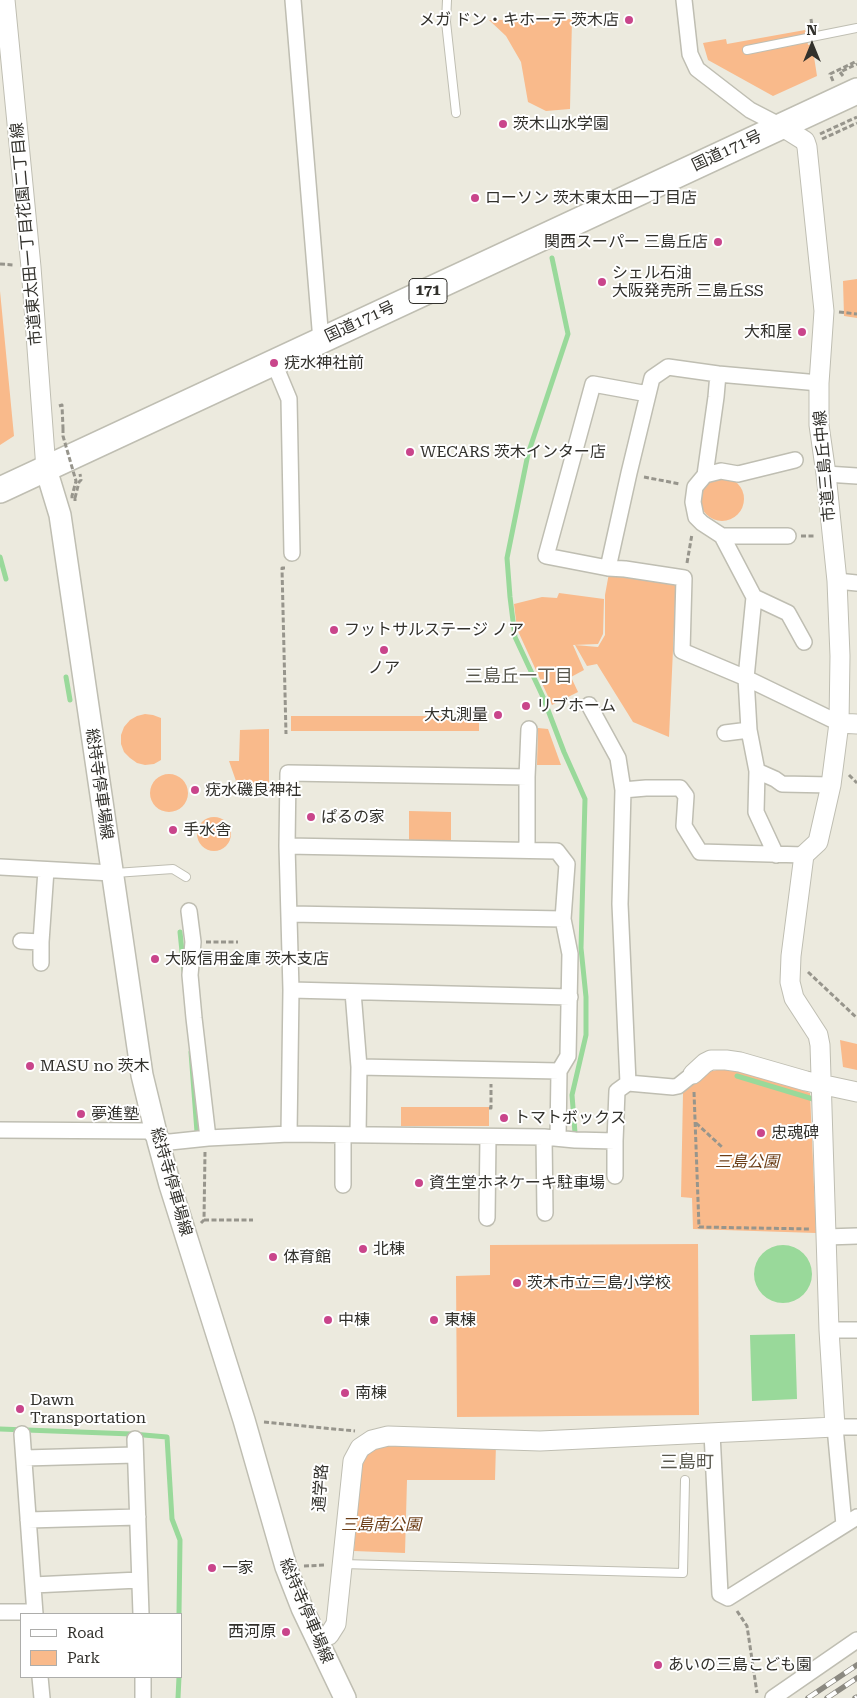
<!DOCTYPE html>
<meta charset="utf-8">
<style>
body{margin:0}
#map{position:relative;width:857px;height:1698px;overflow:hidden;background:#eceade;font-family:"Roboto Serif",serif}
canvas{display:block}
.legend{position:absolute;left:20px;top:1613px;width:162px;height:65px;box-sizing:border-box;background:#fff;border:1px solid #adadab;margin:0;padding:6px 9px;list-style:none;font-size:15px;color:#32312c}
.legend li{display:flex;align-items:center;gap:10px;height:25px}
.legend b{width:25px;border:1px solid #adadab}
.north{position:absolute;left:787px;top:20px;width:50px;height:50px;-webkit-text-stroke:4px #fff;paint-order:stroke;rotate:0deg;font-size:14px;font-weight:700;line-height:20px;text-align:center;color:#32312c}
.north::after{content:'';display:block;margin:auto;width:18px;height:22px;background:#32312c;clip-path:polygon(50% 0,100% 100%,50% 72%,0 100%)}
</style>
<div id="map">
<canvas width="857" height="1698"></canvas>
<ul class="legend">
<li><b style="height:6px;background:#fff"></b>Road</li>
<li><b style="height:14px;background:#f9ba8b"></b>Park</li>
</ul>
<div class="north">N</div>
</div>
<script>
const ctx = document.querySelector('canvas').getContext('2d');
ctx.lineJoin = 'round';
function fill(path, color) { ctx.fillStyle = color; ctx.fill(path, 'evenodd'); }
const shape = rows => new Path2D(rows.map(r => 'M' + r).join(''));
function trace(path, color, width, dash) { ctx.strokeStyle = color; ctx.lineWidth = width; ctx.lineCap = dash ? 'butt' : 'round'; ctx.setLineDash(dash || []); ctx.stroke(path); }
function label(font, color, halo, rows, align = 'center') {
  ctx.font = font + ' "Roboto Serif","Noto Sans JP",serif'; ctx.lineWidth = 4; ctx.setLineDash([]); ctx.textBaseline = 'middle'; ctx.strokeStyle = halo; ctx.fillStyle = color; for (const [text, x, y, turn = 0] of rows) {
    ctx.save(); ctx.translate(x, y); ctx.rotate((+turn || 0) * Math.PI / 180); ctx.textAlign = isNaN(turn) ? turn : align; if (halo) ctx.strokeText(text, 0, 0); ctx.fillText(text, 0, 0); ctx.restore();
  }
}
const green = shape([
 [572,19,570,109,546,111,528,102,521,62,506,36,489,20],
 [805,30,808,45,812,44,817,76,773,96,708,60,703,43,726,39,727,44],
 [857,279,857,318,844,316,843,281],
 [0,291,14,436,0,445],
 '700 499a22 22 0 1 1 44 0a22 22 0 1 1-44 0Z',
 [609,573,676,584,669,737,633,722,597,664,587,666,575,645,598,647,605,635,605,595],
 [559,593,604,599,603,634,598,644,573,645,584,670,571,677,578,692,552,705,517,629,514,604,542,597,557,598],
 [145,714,153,715,161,718,161,760,154,764,145,765,137,763,130,758,124,752,121,744,121,735,124,727,130,720,137,716],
 [291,716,479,716,479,731,291,731],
 [538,728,548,729,561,765,537,765],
 [269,729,269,788,242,787,236,781,229,761,239,761,240,730],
 '150 793a19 19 0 1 1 38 0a19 19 0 1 1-38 0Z',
 [409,811,451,812,451,840,409,840],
 '197 834a17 17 0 1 1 34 0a17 17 0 1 1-34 0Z',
 [840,1040,857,1044,857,1070,843,1067],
 [721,1069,740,1070,810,1093,816,1233,693,1229,692,1198,681,1197,683,1093,696,1080,708,1072],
 [401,1107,489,1107,489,1126,401,1126],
 [698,1244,699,1415,457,1417,456,1276,490,1275,490,1245],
 [496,1444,495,1480,407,1480,405,1553,354,1551,360,1472,364,1461,370,1451,376,1445]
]);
const water = shape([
 '754 1274a29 29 0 1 1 58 0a29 29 0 1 1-58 0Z',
 [795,1334,797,1399,752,1401,750,1335]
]);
const stream = shape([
 [552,258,568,334,528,454,507,558,510,597,515,637,543,697,564,752,585,799,581,948,586,997,586,1035,572,1095,575,1133],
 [0,557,6,579],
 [66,677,70,700],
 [180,932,184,971],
 [191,1052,197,1132],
 [737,1076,813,1099],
 [0,1429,132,1434,167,1437,172,1519,180,1540,179,1614],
 [178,1698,179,1677]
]);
const path = shape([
 [811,19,812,26],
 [843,76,840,72,857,64],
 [833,81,830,74,857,61],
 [820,134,857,117],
 [822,139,857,123],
 [0,264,14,265],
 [839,312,857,314],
 [59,406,62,405,63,428],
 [644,477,680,484],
 [75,498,79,482,81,480,80,474],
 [801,536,815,536],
 [687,563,692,534],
 [285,568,282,568,286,734],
 [849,775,857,783],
 [206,942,238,942],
 [808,972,857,1018],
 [694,1092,699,1227,810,1229],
 [489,1108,491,1108,491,1084],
 [696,1123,722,1147],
 [204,1220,253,1220],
 [201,1223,204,1220,205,1152],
 [264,1422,355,1431],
 [304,1566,326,1565],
 [737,1611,747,1626,757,1693]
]);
const service = shape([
 [447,0,446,22,456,113],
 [747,50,857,28],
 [115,873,173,869,186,877],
 [342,1564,683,1573,685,1480]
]);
const minor = shape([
 [293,0,321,341],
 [684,0,690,54,697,69,750,110,781,126],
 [274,363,289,399,292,553],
 [718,374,668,367,652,378,629,473,608,568,625,569,684,578,682,651,746,678,839,723],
 [826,474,857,476],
 [705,475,721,471,738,474,795,460],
 [722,536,788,536],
 [608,568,546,556,593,384,648,394],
 [837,581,857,583],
 [754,597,788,613,804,642],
 [589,705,618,758,623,790],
 [725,733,749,730],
 [757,771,775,779,782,784,831,785],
 [527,777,529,729],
 [287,846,288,773,527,777,527,850],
 [776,855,756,812,757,771,749,730,746,678,754,597,722,536,702,523,696,517,693,502,695,487,705,475,716,397,718,374,819,383],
 [0,867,112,873],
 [189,911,193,942,190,975,194,1018,208,1138],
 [290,914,563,919],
 [21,941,41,942,46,870],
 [41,963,41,942],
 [291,990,570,997],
 [353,992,359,1067,358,1135],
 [359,1067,559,1071],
 [628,1083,620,904,623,790,646,788,680,788,686,796,684,826,700,852,804,855],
 [0,1130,149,1131,158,1141,170,1142,208,1138,289,1134,544,1137,575,1140,615,1141,617,1091,628,1083,673,1087,678,1086,693,1074],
 [289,1134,291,990,287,846,557,851,567,864,563,919,570,954,568,1056,559,1071,558,1138],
 [544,1137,545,1213],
 [615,1176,615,1141],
 [343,1185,343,1135],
 [487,1218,488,1137],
 [826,1237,857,1236],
 [829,1330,857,1330],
 [712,1433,720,1594,728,1598,857,1517],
 [22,1434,35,1614],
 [135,1439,141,1614],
 [24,1458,135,1455],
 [28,1520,138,1517],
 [844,1525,835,1427,857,1427],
 [33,1585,139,1580],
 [0,1612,35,1612],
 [40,1677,42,1698],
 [143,1677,143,1698],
 [773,1698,857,1640]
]);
const tertiary = shape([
 [5,0,31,267,46,469],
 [839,723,857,724],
 [693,1074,705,1063,711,1060,726,1060,740,1062,806,1081,857,1092],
 [317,1638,329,1635,336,1624,353,1461,360,1448,372,1440,388,1436,540,1441,835,1427,829,1330,820,1045,818,1035,794,998,790,982,791,956,804,855,818,842,831,785,839,723,840,656,837,581,826,474,819,425,819,383,824,311,807,147,805,141,781,126]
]);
const secondary = shape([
 [46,469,60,515,142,1075,158,1141,170,1185,244,1420,286,1567,302,1608,345,1698]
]);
const trunk = shape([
 [0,490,857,91]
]);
const rail = shape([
 [808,1698,857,1665],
 [827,1698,857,1678],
 [855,1698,857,1697]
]);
const pathBridge = shape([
 [63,428,63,436,76,481,72,496,72,499,75,499,75,501]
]);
const markers = [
 [629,20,5,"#c9458b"],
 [503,124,5,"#c9458b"],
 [475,198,5,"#c9458b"],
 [718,242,5,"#c9458b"],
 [602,282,5,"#c9458b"],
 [802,332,5,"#c9458b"],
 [274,363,5,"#c9458b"],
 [410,452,5,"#c9458b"],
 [334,630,5,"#c9458b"],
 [384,650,5,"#c9458b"],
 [526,706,5,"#c9458b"],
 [498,715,5,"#c9458b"],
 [195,790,5,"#c9458b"],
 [311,817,5,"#c9458b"],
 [173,830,5,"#c9458b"],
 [155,959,5,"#c9458b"],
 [30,1066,5,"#c9458b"],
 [81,1114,5,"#c9458b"],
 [504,1118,5,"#c9458b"],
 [761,1133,5,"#c9458b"],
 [419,1183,5,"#c9458b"],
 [363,1249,5,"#c9458b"],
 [273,1257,5,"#c9458b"],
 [517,1283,5,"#c9458b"],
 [328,1320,5,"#c9458b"],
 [434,1320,5,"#c9458b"],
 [345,1393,5,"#c9458b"],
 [20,1409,5,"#c9458b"],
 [212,1568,5,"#c9458b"],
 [286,1632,5,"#c9458b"],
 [658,1665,5,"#c9458b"]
];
const shields = [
 [428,291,38]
];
const shieldNames = [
 ["171",428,291]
];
const poiNames = [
 ["メガ ドン・キホーテ 茨木店",619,20,"right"],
 ["茨木山水学園",513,124],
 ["ローソン 茨木東太田一丁目店",485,198],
 ["関西スーパー 三島丘店",708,242,"right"],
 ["シェル石油",612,273],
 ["大阪発売所 三島丘SS",612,291],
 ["大和屋",792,332,"right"],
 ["疣水神社前",284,363],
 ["WECARS 茨木インター店",420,452],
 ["フットサルステージ ノア",344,630],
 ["ノア",384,668,"center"],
 ["リブホーム",536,706],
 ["大丸測量",488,715,"right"],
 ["疣水磯良神社",205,790],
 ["ぱるの家",321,817],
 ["手水舎",183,830],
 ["大阪信用金庫 茨木支店",165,959],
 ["MASU no 茨木",40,1066],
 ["夢進塾",91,1114],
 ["トマトボックス",514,1118],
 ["忠魂碑",771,1133],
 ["資生堂ホネケーキ駐車場",429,1183],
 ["北棟",373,1249],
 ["体育館",283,1257],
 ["茨木市立三島小学校",527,1283],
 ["中棟",338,1320],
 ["東棟",444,1320],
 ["南棟",355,1393],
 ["Dawn",30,1400],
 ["Transportation",30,1418],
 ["一家",222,1568],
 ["西河原",276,1632,"right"],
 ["あいの三島こども園",668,1665]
];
const streetNames = [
 ["国道171号",727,151,-25],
 ["市道東太田一丁目花園二丁目線",27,234,-95],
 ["国道171号",360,322,-25],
 ["市道三島丘中線",825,466,-95],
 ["総持寺停車場線",99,784,82],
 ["総持寺停車場線",171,1182,74],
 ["通学路",321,1488,-86],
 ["総持寺停車場線",306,1611,67]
];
const parkNames = [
 ["三島公園",747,1162],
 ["三島南公園",381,1525]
];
const neighbourhoodNames = [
 ["三島丘一丁目",519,677],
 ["三島町",687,1463]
];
fill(green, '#f9ba8b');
fill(water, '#99d99a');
trace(stream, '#99d99a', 5);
trace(service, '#bfbeb2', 10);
trace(minor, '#bfbeb2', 18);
trace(tertiary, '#bfbeb2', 21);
trace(secondary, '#bfbeb2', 24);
trace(trunk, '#bfbeb2', 28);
trace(path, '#97958c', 3, [5, 2.5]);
trace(service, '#fff', 8);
trace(minor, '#fff', 15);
trace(tertiary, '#fff', 19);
trace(secondary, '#fff', 21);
trace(trunk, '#fff', 25);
trace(rail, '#8b8981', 5.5);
trace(rail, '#fff', 4, [11]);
trace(pathBridge, '#97958c', 3, [5, 2.5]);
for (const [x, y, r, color] of markers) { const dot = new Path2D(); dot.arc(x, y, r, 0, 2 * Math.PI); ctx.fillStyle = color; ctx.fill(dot); trace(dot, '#fff', 2); }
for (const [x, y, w] of shields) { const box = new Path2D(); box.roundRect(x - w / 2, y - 12.5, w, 25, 4); ctx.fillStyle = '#fff'; ctx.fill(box); trace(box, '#32312c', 1); }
label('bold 15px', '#32312c', null, shieldNames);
label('16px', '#32312c', '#fff', poiNames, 'left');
label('16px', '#32312c', '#fff', streetNames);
label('italic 16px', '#6d3f18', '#fff', parkNames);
label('18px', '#59584e', '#fff', neighbourhoodNames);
</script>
